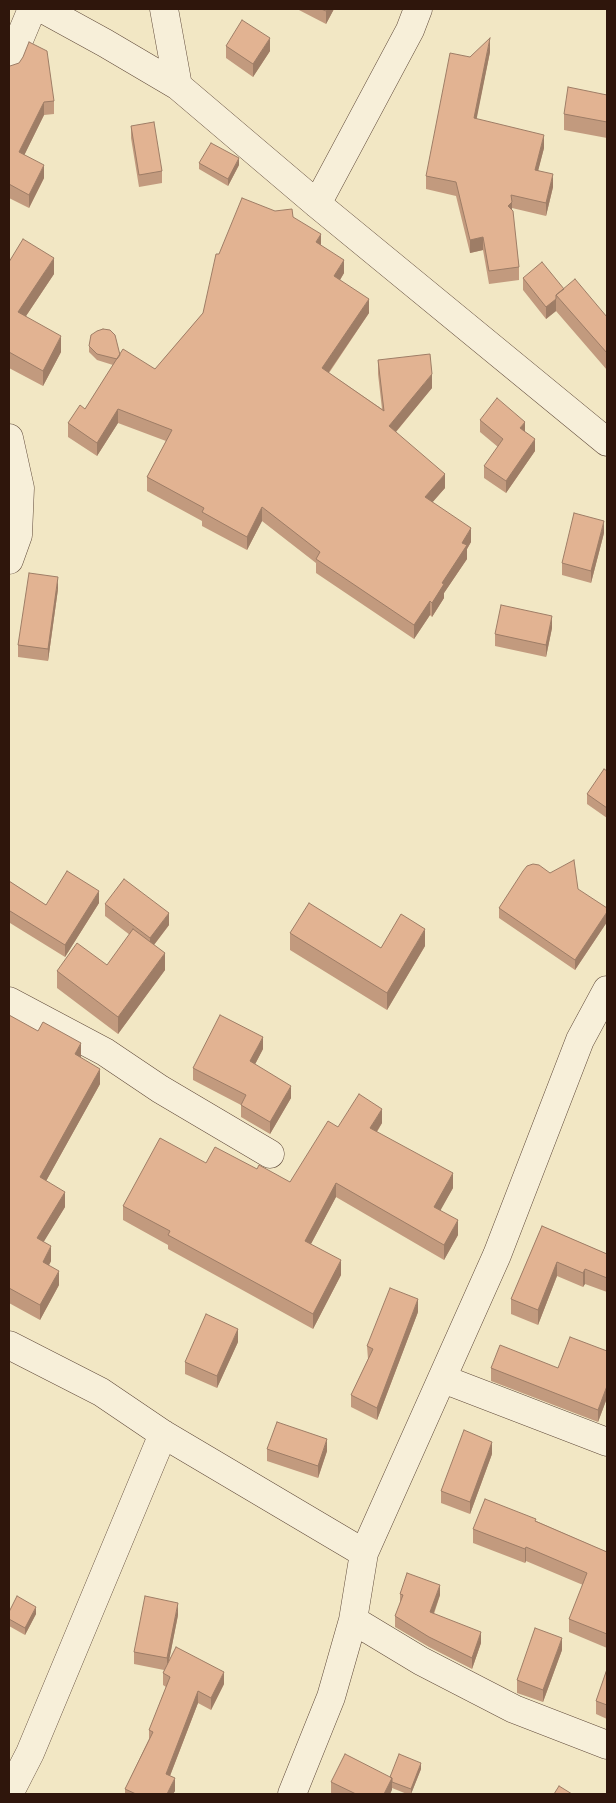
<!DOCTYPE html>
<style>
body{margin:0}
#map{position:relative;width:616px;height:1803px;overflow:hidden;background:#f2e7c4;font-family:"IM FELL Great Primer",serif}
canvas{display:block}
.frame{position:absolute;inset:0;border:10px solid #2f160c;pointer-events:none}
</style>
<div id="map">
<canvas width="616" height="1803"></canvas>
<div class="frame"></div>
</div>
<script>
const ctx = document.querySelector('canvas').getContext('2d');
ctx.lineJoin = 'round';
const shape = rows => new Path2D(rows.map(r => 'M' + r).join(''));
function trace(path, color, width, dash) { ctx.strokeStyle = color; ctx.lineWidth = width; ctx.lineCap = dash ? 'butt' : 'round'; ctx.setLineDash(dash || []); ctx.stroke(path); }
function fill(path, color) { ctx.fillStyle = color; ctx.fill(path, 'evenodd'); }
const minor = shape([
 [43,9,105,43,178,86,317,204,607,442],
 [164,9,178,86],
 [9,64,32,9],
 [317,204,410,30,418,9],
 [9,438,20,488,18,535,9,560],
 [9,1001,105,1052,160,1089,270,1154],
 [9,1345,101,1392,163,1434,364,1553,497,1255,580,1040,607,990],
 [443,1379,607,1442],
 [353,1620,421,1661,514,1709,607,1745],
 [9,1794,30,1753,163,1434],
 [292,1794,331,1697,353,1620,364,1553]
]);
const wall = shape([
 [297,9,334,9,326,24],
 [226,46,270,51,253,77,226,58],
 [490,52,476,119,544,148,538,170,553,187,546,216,512,208,519,267,519,280,489,284,483,250,470,253,456,196,426,189,426,176,470,57],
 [9,66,54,101,54,114,44,115,24,155,44,178,29,208,9,198],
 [607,95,607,138,564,130,564,114],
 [131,126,162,171,162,183,139,187,131,138],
 [199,163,239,165,228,186,199,169],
 [275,211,293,217,321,245,344,273,340,280,369,313,329,373,382,409,378,374,378,360,432,388,396,432,445,488,432,502,471,542,467,549,467,559,444,593,444,598,432,617,430,615,414,639,316,573,316,563,262,521,247,550,202,526,202,521,147,491,147,477,166,441,118,423,97,456,68,437,68,423,85,409,113,365,97,360,89,352,89,346,120,355,155,369,203,313,219,254],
 [9,262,54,274,26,316,61,352,43,386,9,368],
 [523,278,564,289,607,317,607,370,556,311,546,319,523,290],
 [480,420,525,432,535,451,506,493,484,478,484,466,498,447,480,432],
 [604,533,591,583,562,575,562,563],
 [58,589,48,661,18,657,18,645],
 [552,628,546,657,495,646,495,634],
 [607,771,607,818,587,804,587,794],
 [550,873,607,908,607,922,575,970,499,918,499,908],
 [9,881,46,905,99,903,65,957,10,923],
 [105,904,169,925,154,945,165,970,118,1034,57,988,57,971,107,965,130,935,105,916],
 [290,933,381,948,425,946,387,1010,290,950],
 [9,1015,81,1058,100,1084,46,1181,65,1207,43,1242,51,1261,49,1265,59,1285,40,1320,9,1303],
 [263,1049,255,1064,291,1098,270,1134,241,1117,241,1105,193,1080,193,1068],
 [382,1123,377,1132,453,1188,440,1210,458,1235,444,1260,336,1197,311,1244,341,1275,313,1329,168,1249,168,1245,123,1220,123,1206,206,1163,257,1169,290,1182,338,1127],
 [542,1226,607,1254,607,1292,585,1284,583,1287,557,1276,538,1325,511,1314,511,1299],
 [418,1312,377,1420,351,1407,351,1395,368,1359,367,1346],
 [238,1342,217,1388,185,1374,185,1362],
 [607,1351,607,1398,598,1422,491,1381,491,1368,558,1368],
 [267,1449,327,1451,318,1478,267,1461],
 [492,1454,470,1514,441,1503,441,1491],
 [536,1521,607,1552,607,1648,569,1632,569,1619,583,1585,526,1561,525,1563,473,1543,473,1529],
 [400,1594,440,1595,434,1614,481,1643,472,1669,429,1647,395,1627,395,1616,400,1603],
 [9,1612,36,1614,25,1635,9,1626],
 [178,1615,169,1660,224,1684,211,1710,198,1703,170,1776,175,1791,173,1794,125,1794,125,1789,149,1739,149,1730,166,1687,163,1685,163,1673,164,1670,134,1664,134,1652],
 [562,1650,543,1702,517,1693,517,1680],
 [607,1669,607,1719,596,1714,596,1701],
 [421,1769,411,1794,407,1794,392,1788,390,1794,331,1794,331,1782,390,1777]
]);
const shadedWall = shape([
 [327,9,334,9,326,24,326,11],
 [270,38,270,51,253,77,253,64],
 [490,38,490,52,474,132,474,118],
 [44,102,44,115,19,166,19,152],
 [544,135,544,148,535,183,535,170],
 [239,158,239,165,228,186,228,179],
 [44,165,44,178,29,208,29,195],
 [553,174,553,187,546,216,546,203],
 [512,202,512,215,508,206],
 [321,234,321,247,316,242],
 [483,237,483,250,470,253,470,240],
 [54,258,54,274,18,328,18,312],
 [344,260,344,273,334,290,334,276],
 [369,299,369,313,322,382,322,368],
 [556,299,556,311,546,319,546,307],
 [61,336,61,352,43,386,43,371],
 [432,374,432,388,389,440,389,426],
 [118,409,118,423,97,456,97,443],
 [525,422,525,434,520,428],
 [535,439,535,451,506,493,506,481],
 [445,474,445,488,425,511,425,497],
 [262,507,262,521,247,550,247,537],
 [604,521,604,533,591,583,591,571],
 [471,528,471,542,467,549,467,559,444,593,444,598,432,617,432,603,462,543],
 [58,577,58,589,48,661,48,649],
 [430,601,430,615,414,639,414,625],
 [552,616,552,628,546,657,546,645],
 [99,891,99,903,65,957,65,945],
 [10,911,10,923,9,925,9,913],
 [607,912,607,922,575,970,575,960],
 [169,913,169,925,150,950,150,938],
 [425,929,425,946,387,1010,387,993],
 [165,953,165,970,118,1034,118,1017],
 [263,1037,263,1049,250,1074,250,1061],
 [81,1043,81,1058,75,1069,75,1054],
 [100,1069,100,1084,40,1192,40,1177],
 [291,1086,291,1098,270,1134,270,1122],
 [382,1109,382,1123,370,1142,370,1128],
 [453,1173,453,1188,434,1222,434,1207],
 [336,1183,336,1197,305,1255,305,1241],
 [65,1192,65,1207,37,1253,37,1238],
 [458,1220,458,1235,444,1260,444,1245],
 [51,1246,51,1261,43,1277,43,1262],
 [341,1260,341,1275,313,1329,313,1314],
 [557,1262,557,1276,538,1325,538,1310],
 [585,1269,585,1284,583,1287,583,1273],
 [59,1271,59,1285,40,1320,40,1305],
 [418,1299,418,1312,377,1420,377,1408],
 [238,1329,238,1342,217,1388,217,1376],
 [607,1386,607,1398,598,1422,598,1410],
 [327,1439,327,1451,318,1478,318,1466],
 [492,1442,492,1454,470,1514,470,1502],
 [526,1547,526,1561,525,1563,525,1549],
 [440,1585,440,1595,430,1623,430,1612],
 [178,1603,178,1615,167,1671,167,1658],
 [36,1607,36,1614,25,1635,25,1628],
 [481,1632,481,1643,472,1669,472,1658],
 [562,1638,562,1650,543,1702,543,1690],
 [224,1672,224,1684,211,1710,211,1698],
 [198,1691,198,1703,166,1786,166,1774],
 [421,1763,421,1769,411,1794,411,1789],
 [175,1778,175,1791,173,1794,167,1794],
 [392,1778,392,1790,390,1794,384,1794]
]);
const building = shape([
 [321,9,327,9,326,11,321,9],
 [242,20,270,38,253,64,226,46,242,20],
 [490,38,474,118,544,135,535,170,553,174,546,203,511,195,512,202,508,206,513,211,519,267,489,271,483,237,470,240,456,182,426,176,450,53,470,57,490,38],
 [29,42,47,51,54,101,44,102,19,152,44,165,29,195,9,184,9,66,10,66,19,63,23,57,29,42],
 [568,87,607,95,607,122,564,114,568,87],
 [154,122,162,171,139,175,131,126,154,122],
 [211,143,239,158,228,179,199,163,211,143],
 [242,198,275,211,292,209,293,217,321,234,316,242,344,260,334,276,369,299,322,368,384,411,378,360,430,354,432,374,389,426,445,474,425,497,471,528,462,543,467,545,442,583,444,584,432,603,430,601,414,625,316,559,320,552,262,507,247,537,202,512,204,508,147,477,172,430,118,409,97,443,68,423,80,405,85,409,123,349,155,369,203,313,216,254,219,254,242,198],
 [23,239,54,258,18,312,61,336,43,371,9,352,9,262,23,239],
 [542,262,564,289,556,295,556,299,546,307,523,278,542,262],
 [575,279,607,317,607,353,556,295,575,279],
 [103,329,110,330,115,335,120,355,117,359,97,354,89,346,91,335,97,331,103,329],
 [497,398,525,422,520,428,535,439,506,481,484,466,503,439,480,420,497,398],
 [574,513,604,521,591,571,562,563,574,513],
 [29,573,58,577,48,649,18,645,29,573],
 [501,605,552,616,546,645,495,634,501,605],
 [604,769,607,771,607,808,587,794,604,769],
 [574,860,578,889,607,908,607,912,575,960,499,908,523,871,527,866,533,864,539,865,550,873,574,860],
 [67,871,99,891,65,945,10,911,9,913,9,881,46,905,67,871],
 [124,879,169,913,150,938,105,904,124,879],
 [309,903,381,948,401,914,425,929,387,993,290,933,309,903],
 [133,929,165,953,118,1017,57,971,77,943,107,965,133,929],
 [9,1015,38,1031,43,1022,81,1043,75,1054,100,1069,40,1177,65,1192,37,1238,51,1246,43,1262,59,1271,40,1305,9,1288,9,1015],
 [220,1015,263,1037,250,1061,291,1086,270,1122,241,1105,246,1095,193,1068,220,1015],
 [359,1094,382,1109,370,1128,453,1173,434,1207,458,1220,444,1245,336,1183,305,1241,341,1260,313,1314,168,1235,170,1231,123,1206,160,1138,206,1163,215,1147,257,1169,259,1165,290,1182,328,1121,338,1127,359,1094],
 [542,1226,607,1254,607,1278,585,1269,583,1273,557,1262,538,1310,511,1299,542,1226],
 [390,1288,418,1299,377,1408,351,1395,373,1349,367,1346,390,1288],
 [206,1314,238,1329,217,1376,185,1362,206,1314],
 [570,1337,607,1351,607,1386,598,1410,491,1368,500,1345,558,1368,570,1337],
 [277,1422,327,1439,318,1466,267,1449,277,1422],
 [464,1430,492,1442,470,1502,441,1491,464,1430],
 [485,1499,536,1519,535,1521,607,1552,607,1634,569,1619,587,1573,526,1547,525,1549,473,1529,485,1499],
 [407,1573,440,1585,430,1612,481,1632,472,1658,429,1637,395,1616,403,1595,400,1594,407,1573],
 [17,1596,36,1607,25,1628,9,1619,9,1612,17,1596],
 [145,1596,178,1603,167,1658,134,1652,145,1596],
 [535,1628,562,1638,543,1690,517,1680,535,1628],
 [176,1647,224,1672,211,1698,198,1691,166,1774,175,1778,167,1794,136,1794,125,1789,153,1732,149,1730,170,1677,163,1673,176,1647],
 [607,1669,607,1705,596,1701,607,1669],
 [345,1754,392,1778,384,1794,356,1794,331,1782,345,1754],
 [399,1754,421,1763,411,1789,392,1782,392,1778,390,1777,399,1754],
 [559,1786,572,1794,554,1794,559,1786]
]);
trace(minor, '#604a3a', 29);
trace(minor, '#f7efd9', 28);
fill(wall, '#c29a7e');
fill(shadedWall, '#9e7d66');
fill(building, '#e2b392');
trace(building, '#9e7d66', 1);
</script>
